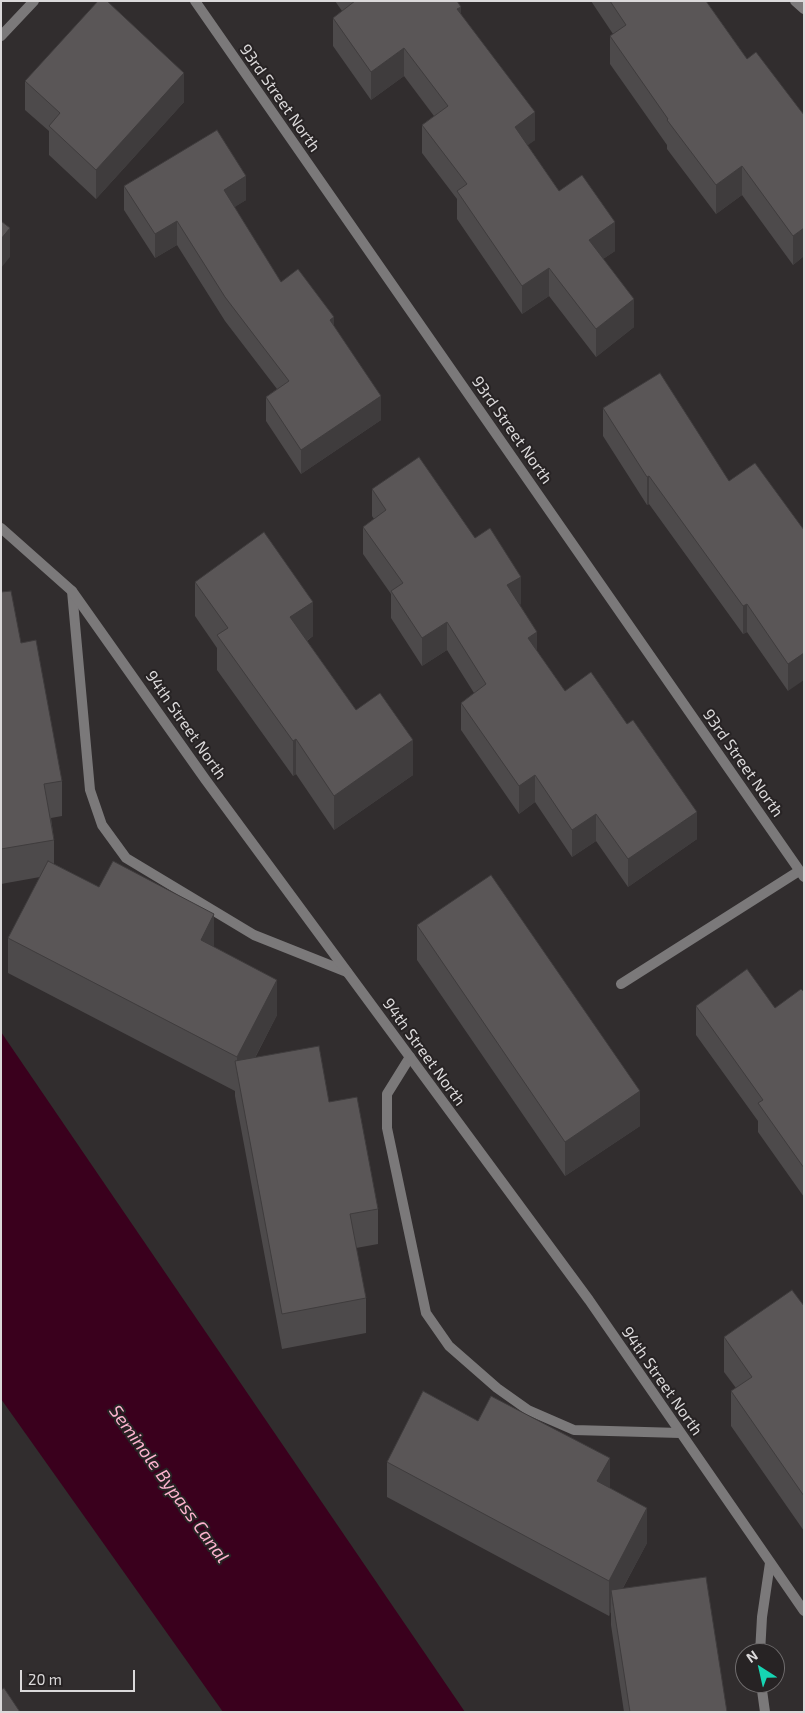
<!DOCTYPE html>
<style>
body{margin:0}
#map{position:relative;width:805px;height:1713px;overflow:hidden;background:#312d2e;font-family:"Exo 2",sans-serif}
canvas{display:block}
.frame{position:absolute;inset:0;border:2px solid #dbd9da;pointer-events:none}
.north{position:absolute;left:735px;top:1643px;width:50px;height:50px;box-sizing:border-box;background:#272324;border:1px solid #6f6c6d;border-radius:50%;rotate:325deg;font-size:14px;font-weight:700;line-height:20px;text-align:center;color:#dbd9da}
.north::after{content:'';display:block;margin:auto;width:18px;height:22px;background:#16d5b3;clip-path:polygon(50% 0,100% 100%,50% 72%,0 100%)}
.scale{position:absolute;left:20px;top:1670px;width:115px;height:22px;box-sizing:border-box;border:2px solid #dbd9da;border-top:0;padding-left:6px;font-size:15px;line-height:18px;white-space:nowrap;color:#dbd9da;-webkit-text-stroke:4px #272324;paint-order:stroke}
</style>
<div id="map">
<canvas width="805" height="1713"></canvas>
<div class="frame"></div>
<div class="north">N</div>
<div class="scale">20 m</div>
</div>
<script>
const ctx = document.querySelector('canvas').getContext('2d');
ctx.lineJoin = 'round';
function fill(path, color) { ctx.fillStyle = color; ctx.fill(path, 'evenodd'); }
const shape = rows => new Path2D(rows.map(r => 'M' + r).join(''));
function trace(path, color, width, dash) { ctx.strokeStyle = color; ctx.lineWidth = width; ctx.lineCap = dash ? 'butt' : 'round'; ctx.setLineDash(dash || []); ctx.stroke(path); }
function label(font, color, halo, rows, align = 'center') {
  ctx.font = font + ' "Exo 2",sans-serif'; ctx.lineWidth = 4; ctx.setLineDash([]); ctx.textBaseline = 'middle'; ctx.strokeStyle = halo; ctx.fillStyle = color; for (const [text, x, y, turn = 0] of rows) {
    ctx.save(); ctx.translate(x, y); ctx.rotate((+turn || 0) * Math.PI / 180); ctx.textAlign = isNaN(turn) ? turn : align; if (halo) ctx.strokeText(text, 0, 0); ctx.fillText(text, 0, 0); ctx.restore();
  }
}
const water = shape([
 [1,1032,465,1712,223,1712,1,1399]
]);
const lane = shape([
 [72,591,90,790,102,825,126,858,254,935,347,972],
 [410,1057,387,1094,387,1128,426,1313,449,1346,497,1388,528,1410,574,1430,680,1433],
 [760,1653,762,1617,770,1563],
 [761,1683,765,1712]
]);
const street = shape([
 [195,1,804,877],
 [795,1,804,9],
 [1,36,34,1],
 [1,528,72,591,205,779,589,1300,804,1611],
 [621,984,799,871]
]);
const wall = shape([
 [335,1,457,1,461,14,535,140,527,145,559,191,615,251,603,259,634,327,596,357,549,296,522,314,457,219,457,199,422,153,422,125,434,116,404,76,371,100,333,46,333,18,342,11],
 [591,1,706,1,747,59,804,115,804,256,793,265,742,195,716,214,667,149,667,145,610,64,610,36,613,34],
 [25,81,184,102,96,199,49,155,49,131,25,110],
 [124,186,246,200,234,207,281,282,334,327,381,420,301,474,266,421,266,397,277,389,225,321,177,245,155,258,124,210],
 [603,408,729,481,804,530,788,691,747,632,743,634,649,504,647,505,603,436],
 [372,489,521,604,519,605,537,651,565,691,697,839,628,887,596,841,572,857,535,802,519,814,461,730,461,703,474,693,447,650,422,666,391,618,391,594,363,554,363,527,374,519,372,516],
 [195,582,313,636,307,641,356,710,413,775,334,830,296,774,293,776,217,670,217,648,195,616],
 [1,592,21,643,62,781,62,816,51,818,54,840,54,864,214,947,277,1015,255,1058,329,1102,378,1209,378,1244,356,1248,366,1298,366,1333,282,1349,235,1096,235,1091,8,973,8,938,40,877,1,884],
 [417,925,640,1126,565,1176,417,960],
 [804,992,804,1197,758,1132,758,1121,696,1035,696,1006,775,1008],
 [804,1306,804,1531,731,1426,731,1391,736,1388,724,1372,724,1337],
 [478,1421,610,1488,647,1543,623,1588,727,1712,624,1712,611,1625,611,1611,609,1616,387,1497,387,1462]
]);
const shadedWall = shape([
 [461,7,461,35,457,9],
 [404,48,404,76,371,100,371,72],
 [184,73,184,102,96,199,96,170],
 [535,112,535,140,515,155,515,127],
 [742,166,742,195,716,214,716,185],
 [246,176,246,200,224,214,224,190],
 [177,221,177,245,155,258,155,234],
 [615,222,615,251,589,268,589,240],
 [10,228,10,257,1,268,1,239],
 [804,228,804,256,793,265,793,236],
 [549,268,549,296,522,314,522,286],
 [634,299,634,327,596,357,596,329],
 [334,317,334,341,330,320],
 [381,396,381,420,301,474,301,450],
 [649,476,649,504,647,505,647,477],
 [521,577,521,604,507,612,507,585],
 [313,602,313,636,290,652,290,617],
 [747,604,747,632,743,634,743,606],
 [447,622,447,650,422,666,422,638],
 [537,632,537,660,528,638],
 [804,653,804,680,788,691,788,664],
 [296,739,296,774,293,776,293,741],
 [413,740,413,775,334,830,334,796],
 [535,775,535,802,519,814,519,786],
 [697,812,697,839,628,887,628,859],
 [596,814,596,841,572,857,572,830],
 [214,914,214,949,201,940],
 [277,980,277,1015,240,1086,237,1071,237,1057],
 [640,1091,640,1126,565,1176,565,1142],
 [610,1458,610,1493,597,1481],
 [647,1508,647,1543,613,1606,611,1590,611,1611,609,1616,609,1581]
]);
const building = shape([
 [98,1,107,1,184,73,96,170,49,126,60,113,25,81,98,1],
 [355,1,457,1,461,7,457,9,535,112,515,127,559,191,582,175,615,222,589,240,634,299,596,329,549,268,522,286,457,191,467,184,422,125,448,106,404,48,371,72,333,18,355,1],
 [610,1,706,1,747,59,756,52,804,115,804,228,793,236,742,166,716,185,667,120,668,119,610,36,626,25,610,1],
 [217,130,246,176,224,190,281,282,298,269,334,317,330,320,381,396,301,450,266,397,289,381,225,297,177,221,155,234,124,186,217,130],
 [1,221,10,228,1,239,1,221],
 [660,373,729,481,755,463,804,530,804,653,788,664,747,604,743,606,649,476,647,477,603,408,660,373],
 [419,457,475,538,490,528,521,577,507,585,537,632,528,638,565,691,591,672,627,724,633,720,697,812,628,859,596,814,572,830,535,775,519,786,461,703,486,684,447,622,422,638,391,591,403,583,363,527,386,510,372,489,419,457],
 [264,532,313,602,290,617,356,710,380,693,413,740,334,796,296,739,293,741,217,635,228,628,195,582,264,532],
 [11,591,21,643,36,640,62,781,44,784,54,840,1,849,1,592,11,591],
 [48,861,99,887,113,861,214,914,201,940,277,980,237,1057,8,938,48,861],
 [491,875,640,1091,565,1142,417,925,491,875],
 [747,969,775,1008,801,989,804,992,804,1168,758,1103,763,1100,696,1006,747,969],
 [319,1046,329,1102,357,1097,378,1209,350,1214,366,1298,282,1314,235,1061,319,1046],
 [792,1290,804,1306,804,1496,731,1391,752,1377,724,1337,792,1290],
 [423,1391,478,1421,491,1396,610,1458,597,1481,647,1508,609,1581,387,1462,423,1391],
 [706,1577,727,1712,630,1712,611,1590,706,1577],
 [4,1688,20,1712,1,1712,1,1690,4,1688]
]);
const streetNames = [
 ["93rd Street North",280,98,55],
 ["93rd Street North",512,430,55],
 ["94th Street North",186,725,55],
 ["93rd Street North",743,763,55],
 ["94th Street North",424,1052,54],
 ["94th Street North",662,1381,55]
];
const waterNames = [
 ["Seminole Bypass Canal",169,1484,54]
];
fill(water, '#3a001d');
trace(lane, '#7b797a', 10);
trace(street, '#7b797a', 10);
fill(wall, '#4d4a4b');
fill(shadedWall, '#3f3c3d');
fill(building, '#5a5657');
trace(building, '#3f3c3d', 1);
label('16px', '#dbd9da', '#272324', streetNames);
label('italic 18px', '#fcb3ce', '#272324', waterNames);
</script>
